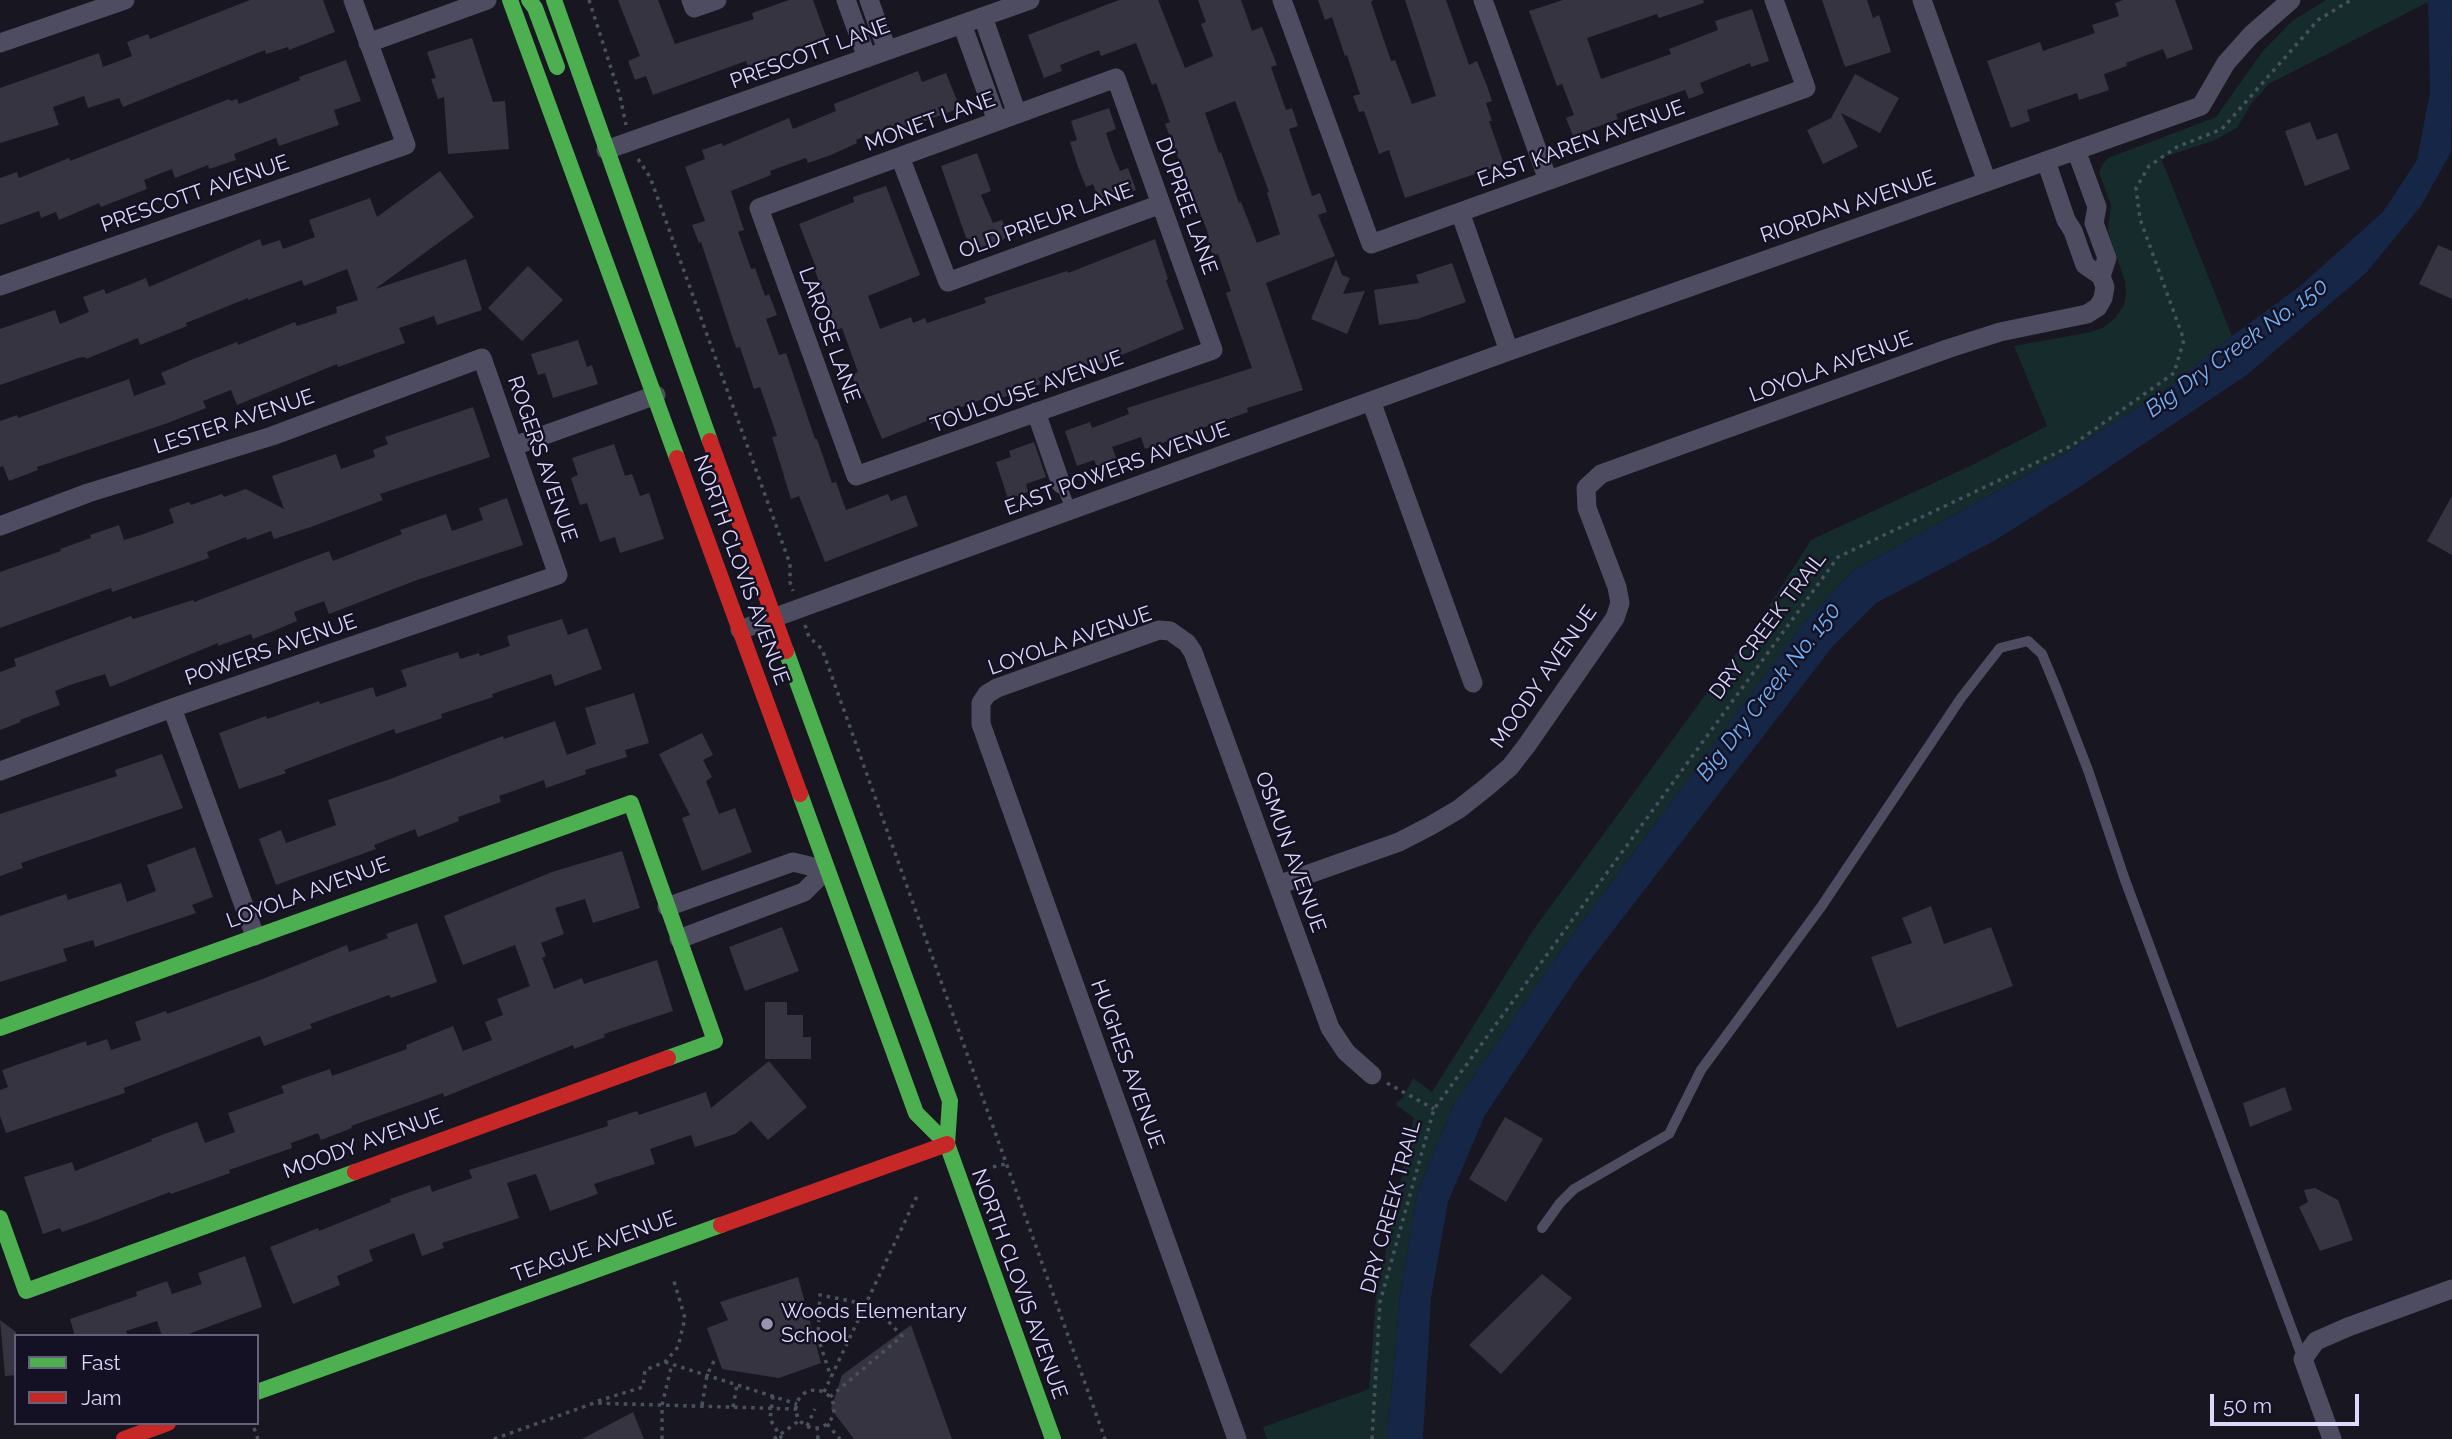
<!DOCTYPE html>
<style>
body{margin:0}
#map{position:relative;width:2452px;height:1439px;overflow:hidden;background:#181620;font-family:Raleway,sans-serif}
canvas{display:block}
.legend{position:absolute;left:14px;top:1334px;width:245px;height:91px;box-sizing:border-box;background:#151125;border:2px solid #65617b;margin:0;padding:9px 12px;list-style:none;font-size:21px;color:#ded9fb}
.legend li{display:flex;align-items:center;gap:14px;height:35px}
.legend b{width:35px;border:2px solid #65617b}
.scale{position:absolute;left:2210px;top:1394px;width:149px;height:32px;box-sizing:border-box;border:4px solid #ded9fb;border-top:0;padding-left:9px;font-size:21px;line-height:24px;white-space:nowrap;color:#ded9fb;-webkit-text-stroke:5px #151125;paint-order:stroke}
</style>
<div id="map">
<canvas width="2452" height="1439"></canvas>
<ul class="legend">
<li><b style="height:9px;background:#4caf50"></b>Fast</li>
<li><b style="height:9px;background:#c62828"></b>Jam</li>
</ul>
<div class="scale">50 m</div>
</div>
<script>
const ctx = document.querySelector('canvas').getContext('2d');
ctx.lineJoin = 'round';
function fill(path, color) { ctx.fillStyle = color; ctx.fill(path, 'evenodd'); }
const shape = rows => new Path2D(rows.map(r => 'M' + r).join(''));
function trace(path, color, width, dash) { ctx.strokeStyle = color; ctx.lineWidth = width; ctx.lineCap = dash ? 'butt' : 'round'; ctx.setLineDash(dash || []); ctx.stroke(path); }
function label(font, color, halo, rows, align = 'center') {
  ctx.font = font + ' Raleway,sans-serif'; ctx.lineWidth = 5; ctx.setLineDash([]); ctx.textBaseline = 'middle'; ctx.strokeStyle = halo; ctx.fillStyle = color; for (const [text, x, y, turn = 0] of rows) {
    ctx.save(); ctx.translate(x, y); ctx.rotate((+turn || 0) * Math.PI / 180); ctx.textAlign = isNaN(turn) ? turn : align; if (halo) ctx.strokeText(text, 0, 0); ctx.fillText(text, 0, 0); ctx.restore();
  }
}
const green = shape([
 [2326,0,2428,0,2428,2,2269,84,2251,104,2237,128,2215,140,2161,158,2232,336,2164,391,2061,456,1854,570,1803,624,1557,956,1453,1106,1417,1193,1400,1297,1387,1439,1267,1439,1263,1427,1369,1389,1376,1297,1414,1118,1395,1104,1403,1098,1413,1078,1432,1092,1534,929,1758,623,1811,540,1972,465,2047,426,2014,346,2091,332,2104,327,2115,318,2123,307,2126,295,2125,281,2108,231,2111,205,2099,173,2102,165,2108,158,2216,117,2262,52,2292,21]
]);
const water = shape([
 [2428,0,2452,0,2451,152,2421,206,2366,273,2248,374,2078,488,1994,541,1876,603,1833,646,1581,972,1485,1115,1448,1202,1431,1298,1423,1439,1387,1439,1400,1297,1417,1193,1453,1106,1557,956,1803,624,1854,570,2061,456,2164,391,2232,336,2300,286,2383,212,2417,160,2430,92]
]);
const building = shape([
 [250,0,323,0,335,32,289,50,288,47,266,54,265,50,123,107,119,98,88,108,84,96,53,107,59,125,0,143,0,88,99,53,103,67,132,56,127,42,148,34,150,39],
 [618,0,658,0,675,44,754,19,752,13,789,0,813,0,827,39,748,66,746,61,653,95,646,76,635,80,628,61,640,56],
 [1119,0,1158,0,1185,68,1213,56,1201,24,1206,22,1198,0,1241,0,1252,31,1262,27,1277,65,1271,67,1286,110,1292,108,1298,126,1289,129,1312,196,1320,193,1327,212,1318,215,1335,256,1266,283,1303,390,1247,408,1248,412,1203,428,1204,430,1183,438,1182,436,1145,449,1141,437,1112,447,1117,460,1097,467,1094,460,1077,466,1065,431,1090,422,1092,428,1129,414,1127,408,1252,368,1226,293,1231,291,1218,254,1213,256,1206,234,1208,233,1165,124,1170,122,1156,83,1152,85,1136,43,1101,56,1099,50,1060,65,1062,71,1044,78,1028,35],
 [1235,101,1269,192,1267,193,1280,234,1257,243,1241,202,1239,203,1221,152,1219,153,1205,113],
 [1318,0,1373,0,1371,2,1391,61,1395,60,1412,104,1436,96,1405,0,1446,0,1469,65,1477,61,1487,86,1492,101,1486,103,1492,121,1489,121,1504,164,1405,198,1389,150,1379,154,1364,111,1359,112,1353,96,1360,94,1347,55,1345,56,1332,17,1325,20],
 [1563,0,1703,0,1704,3,1659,18,1657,14,1587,38,1601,79,1671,54,1669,49,1718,30,1715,21,1752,9,1769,61,1751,67,1750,63,1700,83,1704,93,1689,99,1685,90,1616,114,1618,119,1573,136,1566,118,1574,115,1562,84,1557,86,1529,11],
 [1822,0,1867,0,1873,18,1879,15,1891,52,1845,67],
 [2123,0,2175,0,2193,49,2167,59,2163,49,2126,63,2127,66,2104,74,2109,90,2079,100,2077,93,2027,110,2030,121,2011,128,1987,61,2040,42,2043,51,2095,33,2092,25,2119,16,2115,3],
 [472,38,493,102,505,101,509,149,448,154,444,97,438,99,431,79,436,78,427,52],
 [346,60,361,101,334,110,339,125,279,146,276,138,234,154,236,160,209,169,208,165,175,178,172,169,144,180,147,189,101,207,99,203,59,220,56,212,41,218,39,211,0,225,0,178,17,172,19,178,69,158,70,161,229,99,230,101,237,99,239,104,300,80,299,77],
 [918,71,922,82,946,73,960,108,893,133,891,126,856,140,857,143,831,155,808,163,806,158,770,171,771,175,731,191,744,230,738,232,751,269,755,268,765,296,769,294,777,315,766,319,779,355,786,353,815,439,817,439,832,483,836,482,846,510,888,494,891,501,906,495,918,526,825,562,799,496,791,499,772,437,777,436,760,387,754,389,740,347,736,348,701,242,699,243,692,225,705,221,685,167,705,159,702,150,722,143,723,146,789,118,793,129,836,111,834,104],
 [1855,74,1899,98,1880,133,1841,113,1858,147,1823,164,1807,130,1831,118],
 [1109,108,1116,129,1106,133,1112,151,1120,171,1128,168,1136,190,1100,203,1093,184,1086,187,1078,167,1070,142,1077,140,1071,121],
 [2310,122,2317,140,2337,133,2350,169,2305,186,2285,131],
 [977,153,991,191,981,195,993,223,1002,220,1009,237,971,252,941,166],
 [440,171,474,217,375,289,466,259,482,310,437,325,434,316,399,328,405,343,338,367,337,364,237,405,231,390,203,401,206,408,165,424,37,467,38,470,9,481,3,466,0,467,0,421,17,415,18,418,129,379,134,396,166,384,161,373,191,360,237,342,238,345,295,322,297,326,337,313,336,307,358,300,347,269,304,286,302,280,248,300,248,298,186,323,187,326,140,345,138,338,86,359,85,357,78,358,0,385,0,329,55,310,60,324,89,312,83,297,104,289,106,294,146,278,149,287,260,239,262,246,280,240,283,249,315,237,309,220,370,198,377,217],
 [886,186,920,275,868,296,880,329,911,317,913,323,925,318,927,323,986,303,984,298,1067,271,1068,273,1155,239,1168,279,1166,280,1184,329,1105,362,1073,373,1071,366,1038,378,1041,384,990,402,988,397,951,411,953,416,931,424,929,420,882,439,863,393,859,394,852,375,858,372,842,328,836,330,813,265,815,265,799,224,854,202,853,197],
 [2438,245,2452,251,2452,299,2419,284],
 [1336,259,1342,275,1350,278,1343,294,1365,291,1347,334,1311,319],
 [1452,263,1466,302,1417,319,1379,325,1374,290,1419,283,1416,275],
 [528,266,563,300,522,341,488,308],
 [578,340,587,367,592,365,598,384,553,398,545,373,538,375,531,354],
 [473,407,490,457,380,494,383,500,311,527,274,539,271,531,247,540,246,537,207,552,209,558,112,592,111,588,0,628,0,572,61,551,60,549,91,538,90,535,119,525,124,540,141,535,174,523,169,509,189,502,191,505,222,494,224,497,246,489,284,509,272,476,336,454,341,469,375,457,373,450,388,444,385,437],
 [1034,442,1046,477,1026,484,1028,492,1008,499,996,462,1011,457,1009,451],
 [614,444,625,476,632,474,640,496,649,493,664,539,620,553,615,537,600,542,587,503,580,505,571,478,578,475,572,458],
 [2452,496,2452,555,2427,541],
 [507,498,523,545,417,580,329,614,324,601,294,612,297,621,271,632,253,639,251,634,218,646,218,643,110,687,105,674,70,685,55,691,60,705,20,720,21,722,0,730,0,672,16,666,14,659,131,616,133,619,193,600,194,602,329,551,333,561,402,534,400,530,446,514,452,531,483,520,479,508],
 [562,619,568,635,587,628,602,669,555,686,551,674,492,694,493,697,441,714,442,718,396,734,394,729,284,770,286,773,239,789,219,733,266,716,267,719,319,701,320,704,373,687,376,697,407,686,401,670,458,652,460,659,479,653,480,656,510,646,507,636],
 [634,693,649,743,625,750,627,757,585,770,586,774,546,788,544,780,499,796,501,802,458,817,459,821,418,837,415,829,374,845,376,849,276,885,259,839,281,830,286,843,336,825,328,800,390,779,503,736,504,739,555,721,567,755,596,744,585,708],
 [702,733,713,755,703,760,712,777,706,781,719,814,735,808,752,852,702,871,682,818,690,815,659,754],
 [162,754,183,808,21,863,23,868,0,876,0,814,117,776,115,770],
 [195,847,213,897,192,905,196,913,95,947,93,940,63,949,67,961,0,982,0,916,66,894,68,900,121,883,127,902,156,891,147,865],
 [622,851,640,908,593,923,585,899,555,908,564,934,541,943,546,956,542,958,554,989,582,978,584,984,657,960,673,1011,604,1034,605,1037,574,1049,573,1045,444,1097,443,1093,351,1126,352,1128,321,1140,318,1133,291,1143,292,1148,229,1170,230,1173,171,1194,170,1192,91,1222,62,1232,60,1228,43,1234,24,1177,72,1162,75,1171,152,1141,151,1139,197,1122,205,1143,235,1132,228,1113,284,1093,281,1086,330,1069,332,1076,407,1049,406,1045,453,1026,463,1051,492,1040,485,1022,503,1015,497,999,530,986,515,945,463,965,444,916,552,872],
 [1931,906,1944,944,1991,927,2013,986,1897,1028,1871,957,1912,943,1902,918],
 [417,923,437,982,391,998,389,995,310,1024,312,1028,264,1046,260,1036,124,1088,125,1093,6,1133,0,1116,0,1090,8,1087,2,1070,86,1041,87,1046,107,1039,111,1050,141,1040,135,1022,166,1011,167,1014,260,980,347,945,349,952,388,938,386,934],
 [782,927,799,971,745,991,729,947],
 [765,1002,787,1002,787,1015,803,1015,803,1037,811,1037,811,1059,765,1059],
 [769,1061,807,1107,768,1140,751,1121,735,1134,695,1147,691,1135,650,1149,655,1164,594,1184,598,1194,550,1211,536,1174,507,1183,519,1218,442,1243,444,1248,422,1256,414,1233,369,1250,373,1261,337,1276,340,1285,293,1304,270,1247,318,1228,319,1231,391,1202,390,1199,430,1185,432,1192,472,1178,469,1170,608,1126,607,1121,637,1111,639,1115,706,1092,711,1108],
 [2285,1087,2292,1110,2250,1127,2243,1103],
 [1505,1117,1543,1139,1506,1202,1469,1179],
 [2315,1188,2338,1200,2353,1240,2320,1251,2299,1207,2308,1202,2304,1190],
 [245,1256,262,1307,183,1336,162,1336,157,1321,126,1331,128,1336,75,1336,70,1319,137,1296,136,1292,167,1281,172,1294,202,1284,198,1273],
 [1542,1274,1572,1298,1501,1374,1469,1345],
 [798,1277,821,1363,779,1378,722,1369,707,1328,728,1320,720,1302],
 [0,1320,16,1332,16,1375,5,1376],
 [911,1325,952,1439,854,1439,831,1409,842,1375],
 [633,1412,644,1439,582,1439]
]);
const path = shape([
 [589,0,620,96,626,125],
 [638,159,650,177,790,564,790,582,793,591],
 [805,625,809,637,822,649,1105,1439],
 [1387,1083,1434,1109],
 [993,1167,1005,1164],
 [665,1362,797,1404],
 '796 1409a19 19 0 1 1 38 0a19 19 0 1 1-38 0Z',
 [824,1392,917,1196],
 [773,1396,770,1419,782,1439],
 [830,1397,902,1336,887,1320,865,1306,851,1301,820,1295,818,1338,831,1377],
 [598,1401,643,1387,645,1370,665,1362,678,1347,685,1318,673,1278],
 [702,1405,707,1375,716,1357],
 [733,1407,737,1385],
 [827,1424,840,1439],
 [807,1426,815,1409],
 [817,1427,818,1439],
 [254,1428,258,1439],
 [494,1439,594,1403,797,1409],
 [662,1439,662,1405,672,1364],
 [774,1439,800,1420],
 [1372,1439,1380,1302,1434,1109,1838,557,2071,446,2174,373,2184,340,2140,219,2136,188,2149,166,2177,147,2222,129,2318,20,2351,0]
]);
const lane = shape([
 [1061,484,1071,510],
 [1542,1228,1560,1203,1574,1189,1669,1134,1701,1070,1821,907,1961,698,2000,648,2028,641,2042,654,2057,690,2088,770,2125,880,2303,1359]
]);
const street = shape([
 [691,0,694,8,717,0],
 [846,0,867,58],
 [869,0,887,50],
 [1282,0,1371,244,1806,88,1774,0],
 [1483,0,1548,180],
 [1922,0,1987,182],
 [983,17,1017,114],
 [962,24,997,121],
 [0,43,125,0],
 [368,43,487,0],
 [1116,78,1213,350,856,476,759,208,1116,78],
 [606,150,1030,0],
 [900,157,948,282,1161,204],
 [2046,161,2066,220,2073,231,2085,265,2101,276],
 [1460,212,1509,351],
 [0,286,406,145,353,0],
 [1371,401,1473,683],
 [1036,412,1061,484],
 [514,446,656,395],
 [0,526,88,493,272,436,482,358,558,575,172,708,0,771],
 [740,630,1509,351,2201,106,2226,63,2251,35,2291,0],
 [172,708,255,936],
 [1278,885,1399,842,1430,826,1459,809,1488,786,1510,767,1527,745,1615,618,1620,603,1617,587,1587,508,1586,488,1601,474,1947,349,2000,332,2087,314,2098,307,2103,298,2105,287,2101,276,2107,258,2094,223,2097,207,2076,150],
 [667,907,793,862,826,870,804,892,679,939],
 [1237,1439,981,724,981,703,987,694,997,688,1159,630,1170,631,1187,643,1193,652,1330,1028,1346,1052,1372,1075],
 [2332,1439,2303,1359,2316,1341,2348,1327,2452,1289]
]);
const fast = shape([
 [510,0,677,458],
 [529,0,535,8,557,67],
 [554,0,710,441],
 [786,651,950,1101,947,1144,1053,1439],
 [800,794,916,1113,947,1144],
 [0,1028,631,803,715,1041,668,1058],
 [0,1218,26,1291,355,1172],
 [257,1392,721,1225]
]);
const jam = shape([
 [710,441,786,651],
 [677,458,800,794],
 [355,1172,668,1058],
 [721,1225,947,1144],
 [124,1439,168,1423]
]);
const markers = [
 [767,1324,7,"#9995ae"]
];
const streetNames = [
 ["PRESCOTT LANE",810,54,-20],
 ["MONET LANE",930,122,-20],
 ["EAST KAREN AVENUE",1581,144,-20],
 ["PRESCOTT AVENUE",195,194,-19],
 ["DUPREE LANE",1186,206,70],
 ["RIORDAN AVENUE",1848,207,-19],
 ["OLD PRIEUR LANE",1046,221,-20],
 ["LAROSE LANE",829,335,70],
 ["LOYOLA AVENUE",1831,367,-20],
 ["TOULOUSE AVENUE",1027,392,-20],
 ["LESTER AVENUE",234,422,-18],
 ["ROGERS AVENUE",542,459,71],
 ["EAST POWERS AVENUE",1117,469,-20],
 ["NORTH CLOVIS AVENUE",741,570,70],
 ["DRY CREEK TRAIL",1768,626,-53],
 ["LOYOLA AVENUE",1070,641,-19],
 ["POWERS AVENUE",271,650,-19],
 ["MOODY AVENUE",1544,677,-55],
 ["OSMUN AVENUE",1290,852,70],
 ["LOYOLA AVENUE",308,893,-20],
 ["HUGHES AVENUE",1127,1064,70],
 ["MOODY AVENUE",363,1144,-20],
 ["DRY CREEK TRAIL",1391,1207,-75],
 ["TEAGUE AVENUE",594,1247,-20],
 ["NORTH CLOVIS AVENUE",1019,1284,70]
];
const poiNames = [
 ["Woods Elementary",781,1312],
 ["School",781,1336]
];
const waterNames = [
 ["Big Dry Creek No. 150",2237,348,-36],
 ["Big Dry Creek No. 150",1769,692,-52]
];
fill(green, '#152b2c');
fill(water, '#152647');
fill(building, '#373442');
trace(path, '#48525f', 3.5, [3.5, 5]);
trace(lane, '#4e4c60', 10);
trace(street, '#4e4c60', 19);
trace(fast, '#4caf50', 16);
trace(jam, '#c62828', 16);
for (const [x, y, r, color] of markers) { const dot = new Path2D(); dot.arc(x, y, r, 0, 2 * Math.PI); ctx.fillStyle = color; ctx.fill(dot); trace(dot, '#151125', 2.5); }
label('21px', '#ded9fb', '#151125', streetNames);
label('21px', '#ded9fb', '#151125', poiNames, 'left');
label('italic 23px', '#70b1f2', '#151125', waterNames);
</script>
